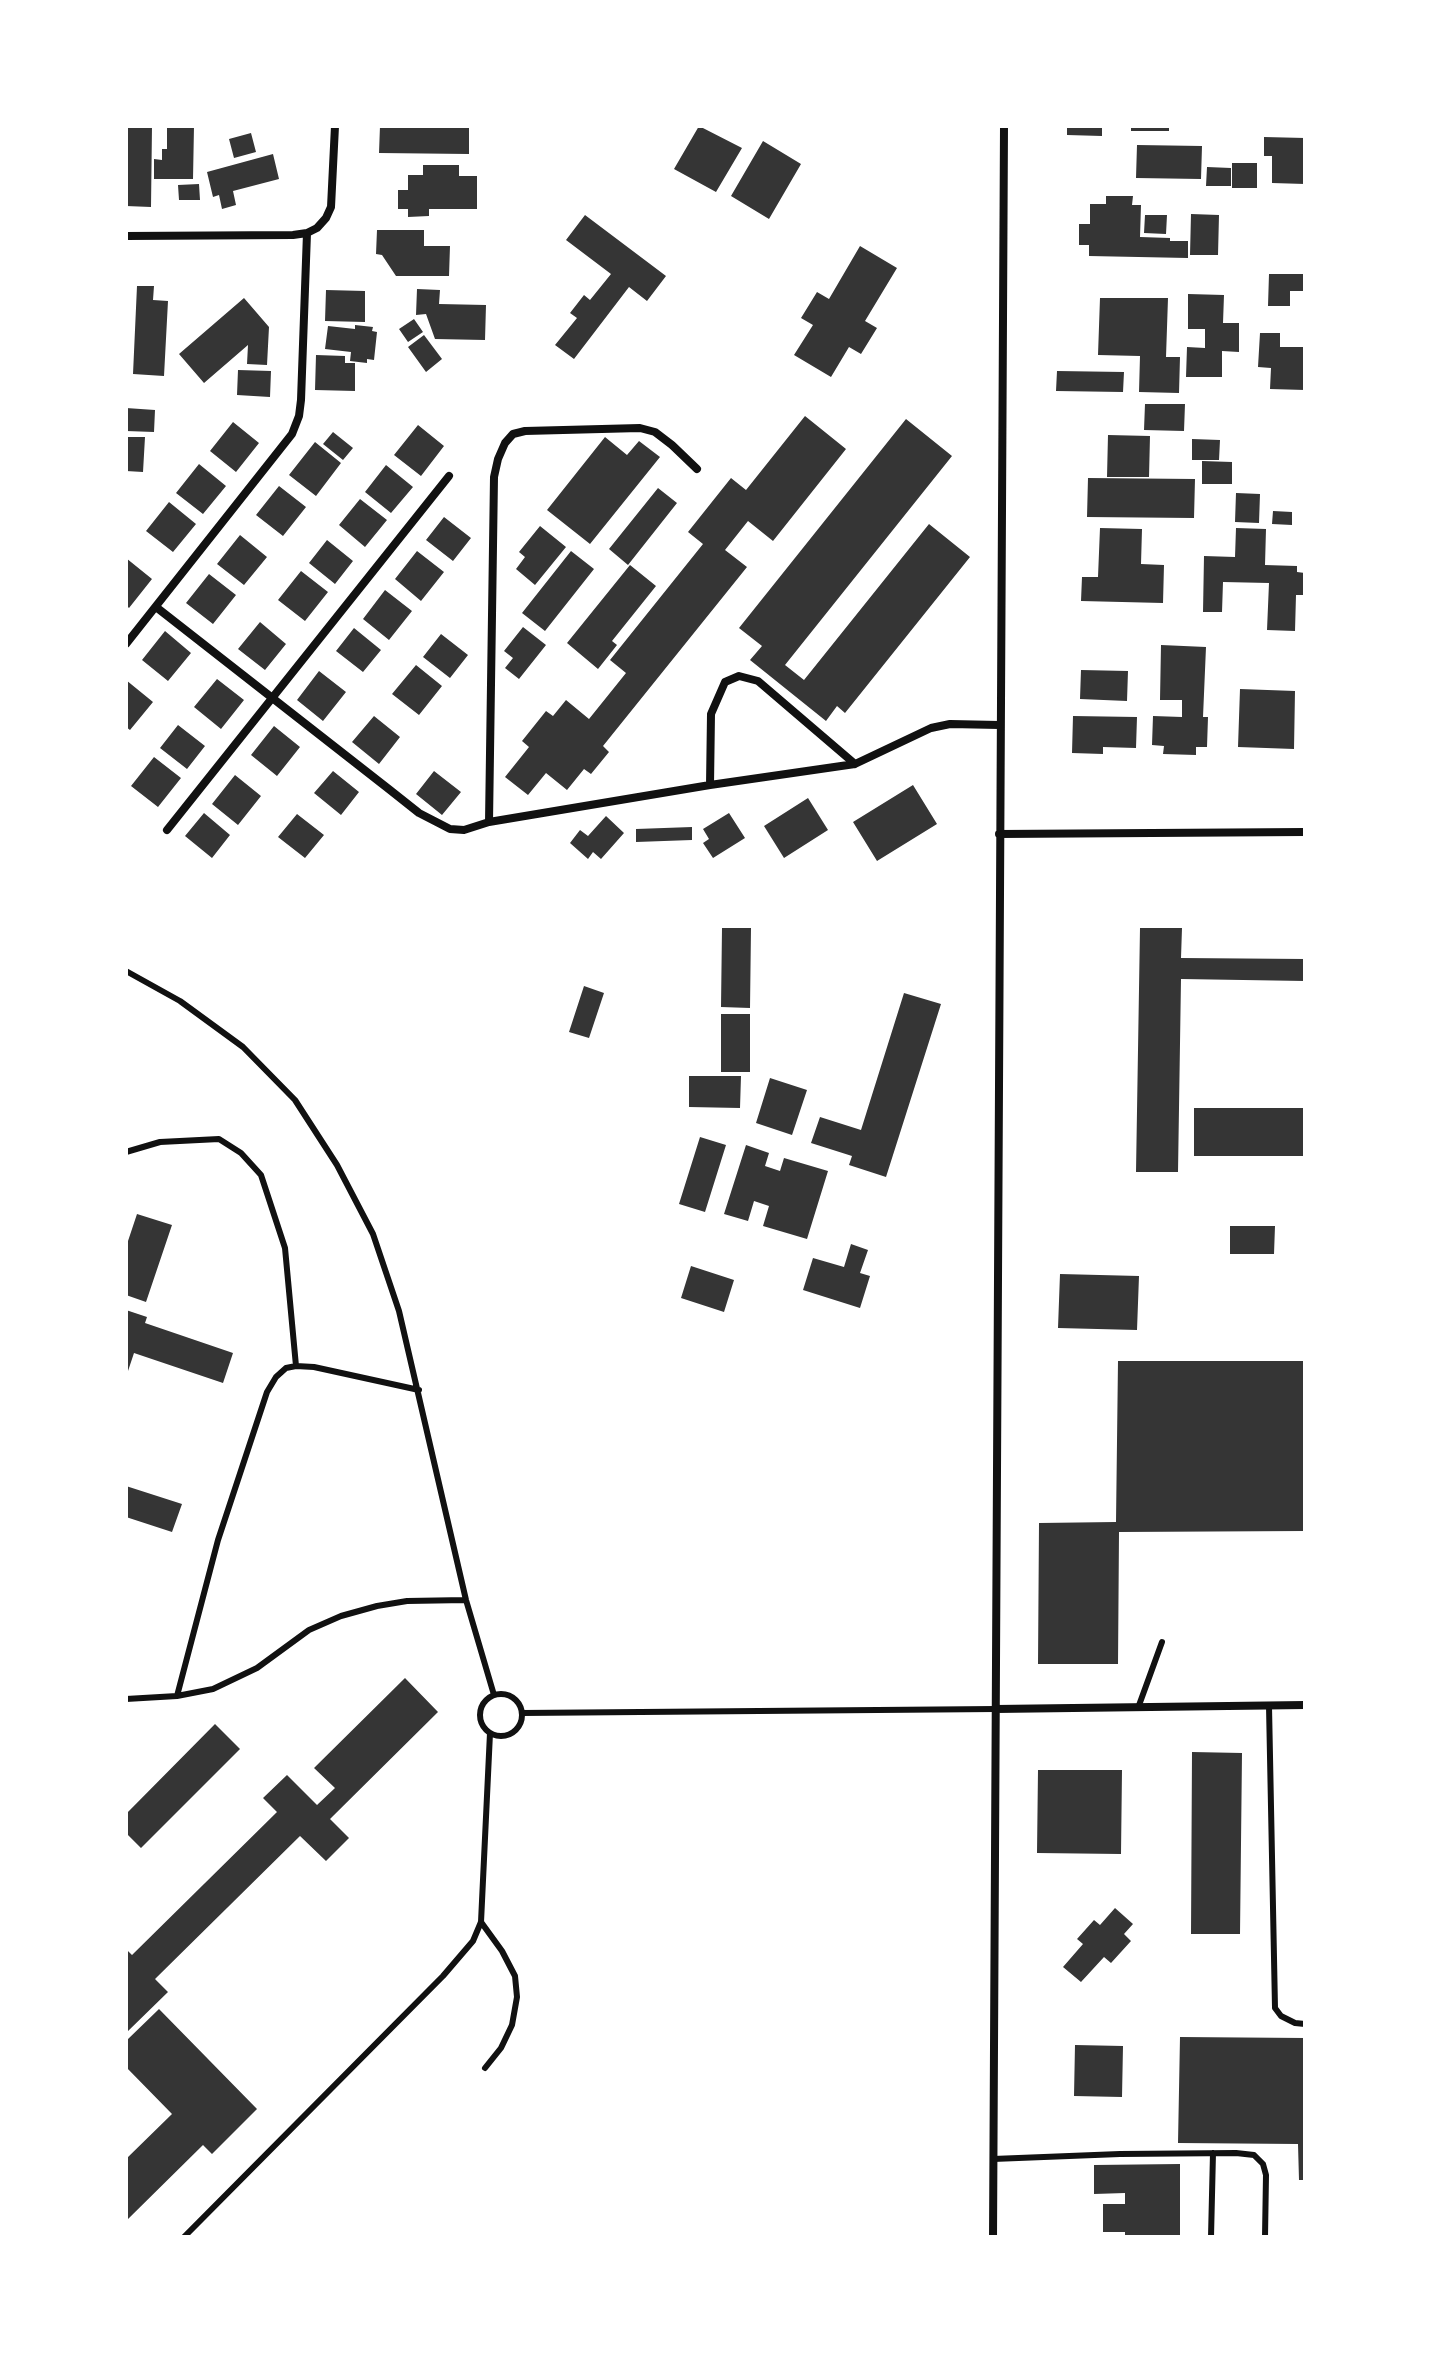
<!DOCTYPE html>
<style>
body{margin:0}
#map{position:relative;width:1431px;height:2363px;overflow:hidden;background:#fff;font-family:Arial,sans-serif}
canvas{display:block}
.frame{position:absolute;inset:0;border:128px solid #fff;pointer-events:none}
</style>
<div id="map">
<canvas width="1431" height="2363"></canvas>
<div class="frame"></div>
</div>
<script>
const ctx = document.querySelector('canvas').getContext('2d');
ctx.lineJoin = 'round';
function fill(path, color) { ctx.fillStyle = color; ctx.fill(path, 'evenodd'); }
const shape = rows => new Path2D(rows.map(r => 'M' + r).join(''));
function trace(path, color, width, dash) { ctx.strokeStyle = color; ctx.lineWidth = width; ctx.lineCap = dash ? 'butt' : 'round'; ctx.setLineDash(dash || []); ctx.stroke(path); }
const building = shape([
 [126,126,152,126,151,207,126,206],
 [167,126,194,126,193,179,154,179,154,159,162,160,162,149,167,149],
 [380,126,469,126,469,154,379,153],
 [699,126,742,148,716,192,674,169],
 [1067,126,1102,126,1102,136,1067,135],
 [1131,126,1169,126,1169,131,1131,131],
 [251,133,256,152,234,158,229,139],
 [1264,137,1305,138,1305,184,1272,183,1272,156,1264,156],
 [763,141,801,164,769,219,731,196],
 [1137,145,1202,146,1201,179,1136,178],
 [273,154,279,179,233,191,236,205,222,209,219,195,213,197,207,172],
 [1232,163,1257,163,1257,188,1232,188],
 [423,165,459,165,459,176,477,176,477,209,429,209,429,216,408,217,408,209,398,209,398,190,408,190,408,175,423,175],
 [1207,167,1231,168,1231,186,1206,186],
 [199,184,200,200,179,200,178,185],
 [1106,196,1133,196,1132,205,1141,205,1140,237,1170,238,1170,241,1188,241,1188,258,1089,256,1089,245,1079,245,1079,224,1090,224,1090,204,1106,204],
 [1191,214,1219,215,1218,255,1190,255],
 [585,215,666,276,647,301,629,287,574,359,555,345,577,318,570,313,584,295,590,300,611,274,566,240],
 [1145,215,1167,215,1166,234,1144,233],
 [377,230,424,230,424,246,450,246,449,276,396,276,382,255,376,254],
 [860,246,897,268,865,321,877,328,861,354,849,347,831,377,794,355,813,325,801,318,817,292,829,299],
 [1269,274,1304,274,1304,291,1290,291,1290,306,1268,306],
 [137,286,154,286,153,300,168,301,164,376,133,374],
 [417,289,440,290,439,304,486,305,485,340,435,339,426,314,416,315],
 [326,290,365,291,365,322,325,321],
 [1188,294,1224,295,1223,323,1239,323,1239,352,1222,351,1222,377,1186,377,1187,347,1205,348,1205,329,1188,329],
 [244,298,269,327,267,365,247,364,248,345,204,383,179,354],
 [1100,298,1168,298,1166,357,1180,357,1179,393,1139,392,1140,356,1098,355],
 [414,319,423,332,408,342,399,329],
 [355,325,373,327,372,331,377,332,374,360,367,359,367,363,350,361,351,352,325,349,328,326,355,329],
 [1260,333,1280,333,1280,347,1305,347,1305,390,1270,389,1271,368,1258,367],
 [424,335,442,359,426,372,408,347],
 [316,355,345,356,345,363,355,363,355,391,315,390],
 [238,370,271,371,270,397,237,395],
 [1057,371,1124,372,1123,392,1056,391],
 [1145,404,1185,404,1184,431,1144,430],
 [126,408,155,410,154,432,126,431],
 [805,416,846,449,773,541,748,521,725,550,747,567,603,746,609,752,591,774,584,769,567,790,546,773,528,795,505,777,529,747,522,741,546,711,553,716,566,700,589,719,626,673,610,660,703,544,688,532,731,478,746,490],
 [906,419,952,456,785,665,804,680,929,524,970,557,845,713,837,706,826,721,750,660,762,646,739,628],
 [233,422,259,443,236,472,210,451],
 [418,425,444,446,421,476,394,455],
 [333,432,353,448,343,460,323,444],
 [1108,435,1150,436,1149,477,1107,477],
 [126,437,145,437,143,472,126,471],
 [605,437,627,455,639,441,660,457,590,544,547,510],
 [1192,439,1220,440,1219,460,1192,460],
 [315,442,341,463,316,496,289,475],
 [1202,461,1232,462,1232,484,1202,484],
 [199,464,226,486,203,514,176,493],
 [386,465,413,487,391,513,365,492],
 [1088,478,1195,479,1194,518,1087,517],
 [279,486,306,507,283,536,256,515],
 [658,488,677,503,628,565,609,549],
 [1236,493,1260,494,1259,523,1235,522],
 [360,499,387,520,365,547,339,525],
 [169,502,196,524,173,552,146,531],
 [1273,511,1292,512,1292,525,1272,524],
 [444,517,471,538,453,561,426,540],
 [540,526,566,547,535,585,516,569,525,557,519,552],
 [1100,528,1142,529,1141,564,1164,565,1163,603,1081,601,1082,577,1098,577],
 [1236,528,1266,529,1265,565,1297,566,1297,572,1305,573,1305,595,1296,595,1295,631,1267,630,1269,583,1223,582,1222,612,1203,612,1204,556,1235,557],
 [240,535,267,557,244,585,217,564],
 [327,540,353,561,335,584,309,563],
 [417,551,444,572,421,601,395,579],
 [571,551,594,569,545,631,522,613],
 [126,558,152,579,129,608,126,605],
 [630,565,656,586,612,641,617,645,598,669,567,643],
 [301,571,328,592,305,621,278,600],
 [209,574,236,595,213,624,186,603],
 [385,590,412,611,389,640,363,619],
 [260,622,286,644,265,670,238,649],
 [523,627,546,645,519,679,505,668,513,658,504,651],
 [354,628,381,650,363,672,336,651],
 [165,631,191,653,168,681,142,660],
 [441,634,468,655,450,678,423,657],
 [1161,645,1206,647,1203,717,1208,717,1207,747,1196,747,1196,755,1163,754,1164,746,1152,745,1153,716,1182,717,1182,700,1160,700],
 [416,665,442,686,419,715,392,694],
 [1081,670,1128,671,1127,701,1080,699],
 [319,671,346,692,323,721,297,700],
 [217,679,244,700,221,729,194,707],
 [126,680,153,702,130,730,126,727],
 [1240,689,1295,691,1294,749,1238,747],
 [374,716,400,737,379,764,352,742],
 [1073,716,1137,717,1136,748,1103,747,1103,754,1072,753],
 [178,725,205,746,187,769,160,748],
 [274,726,300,747,277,776,251,755],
 [154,757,181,778,158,807,131,786],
 [333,771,359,792,341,815,314,793],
 [434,771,461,792,442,815,416,794],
 [235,775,261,796,238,825,212,804],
 [913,785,937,824,877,861,853,822],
 [808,798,828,830,784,858,764,826],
 [204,813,230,835,212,858,185,836],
 [729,813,745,838,713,858,703,843,709,839,703,829],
 [297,814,324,835,305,858,278,837],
 [606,816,624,833,601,859,593,852,588,859,570,843,580,830,588,836],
 [692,827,692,840,636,842,636,829],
 [722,928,751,928,750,1008,721,1007],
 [1140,928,1182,928,1181,958,1305,959,1305,981,1181,979,1178,1172,1136,1172],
 [584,986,604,993,589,1038,569,1032],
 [904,993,941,1004,886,1177,849,1165,852,1156,811,1143,820,1117,861,1130],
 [721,1014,750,1014,750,1072,721,1072],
 [689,1076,741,1076,740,1108,689,1107],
 [770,1078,807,1090,792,1135,756,1123],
 [1194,1108,1305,1108,1305,1156,1194,1156],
 [700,1137,726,1145,705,1212,679,1204],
 [746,1145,769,1153,765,1166,780,1171,784,1158,828,1171,807,1239,763,1226,769,1206,754,1201,748,1221,724,1214],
 [137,1214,172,1225,146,1302,126,1295,126,1247],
 [1230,1226,1275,1226,1274,1254,1230,1254],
 [851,1244,868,1250,860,1273,870,1276,860,1308,803,1290,813,1258,844,1267],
 [691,1266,734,1280,724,1312,681,1298],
 [1060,1274,1139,1276,1137,1330,1058,1328],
 [126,1310,147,1317,145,1323,233,1353,223,1383,134,1353,126,1377],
 [1118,1361,1305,1361,1305,1531,1119,1532,1118,1664,1038,1664,1039,1523,1116,1522],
 [126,1486,182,1504,172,1532,126,1517],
 [405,1678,438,1712,330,1819,349,1838,326,1861,300,1836,155,1979,168,1992,126,2033,126,1949,132,1955,277,1812,263,1798,287,1775,317,1805,335,1788,314,1768],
 [215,1724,240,1749,141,1848,126,1833,126,1814],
 [1192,1752,1242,1753,1240,1934,1191,1934],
 [1038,1770,1122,1770,1121,1854,1037,1853],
 [1115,1908,1133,1924,1124,1934,1131,1941,1111,1963,1104,1957,1081,1982,1063,1967,1083,1944,1077,1939,1094,1920,1100,1925],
 [159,2009,257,2109,212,2154,203,2145,126,2221,126,2159,172,2114,126,2067,126,2041],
 [1180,2037,1305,2038,1305,2180,1299,2180,1298,2144,1178,2143],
 [1075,2045,1123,2046,1122,2097,1074,2096],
 [1180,2164,1180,2237,1125,2237,1125,2232,1103,2232,1103,2204,1125,2204,1125,2193,1094,2194,1094,2165]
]);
const service = shape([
 [126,971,180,1001,243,1047,295,1100,337,1165,373,1234,399,1311,466,1600,494,1695],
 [126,1152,160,1142,219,1139,241,1153,261,1175,285,1248,296,1366],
 '480 1715a21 21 0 1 1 42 0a21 21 0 1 1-42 0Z',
 [177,1696,218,1540,267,1392,276,1377,286,1368,296,1366,314,1367,419,1390],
 [126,1699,177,1696,213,1689,257,1668,309,1630,341,1616,377,1606,407,1601,466,1600],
 [1269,1706,1275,2008,1281,2016,1295,2023,1305,2024],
 [1138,1708,1162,1642],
 [522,1713,996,1709],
 [481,1922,502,1951,515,1976,517,1997,512,2025,501,2048,485,2068],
 [993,2159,1120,2154,1236,2153,1254,2155,1263,2164,1266,2175,1265,2237],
 [184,2237,443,1976,473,1941,481,1922,490,1733],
 [1211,2237,1213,2153]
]);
const minor = shape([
 [126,236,293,235,307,233,317,228,326,218,331,207,335,126],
 [156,607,390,790,419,813,450,829,464,830,489,822,710,785,855,764,931,728,950,724,999,725],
 [126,644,292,434,299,416,301,400,307,233],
 [710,785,711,714,725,682,739,676,758,681,855,764],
 [489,822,494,477,498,459,505,443,513,434,525,431,640,428,655,432,672,445,697,469],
 [167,830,449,476],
 [999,834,1305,832],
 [996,1709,1305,1705],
 [993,2237,1004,126]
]);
fill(building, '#353535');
trace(service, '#111', 6);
trace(minor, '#111', 8);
</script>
